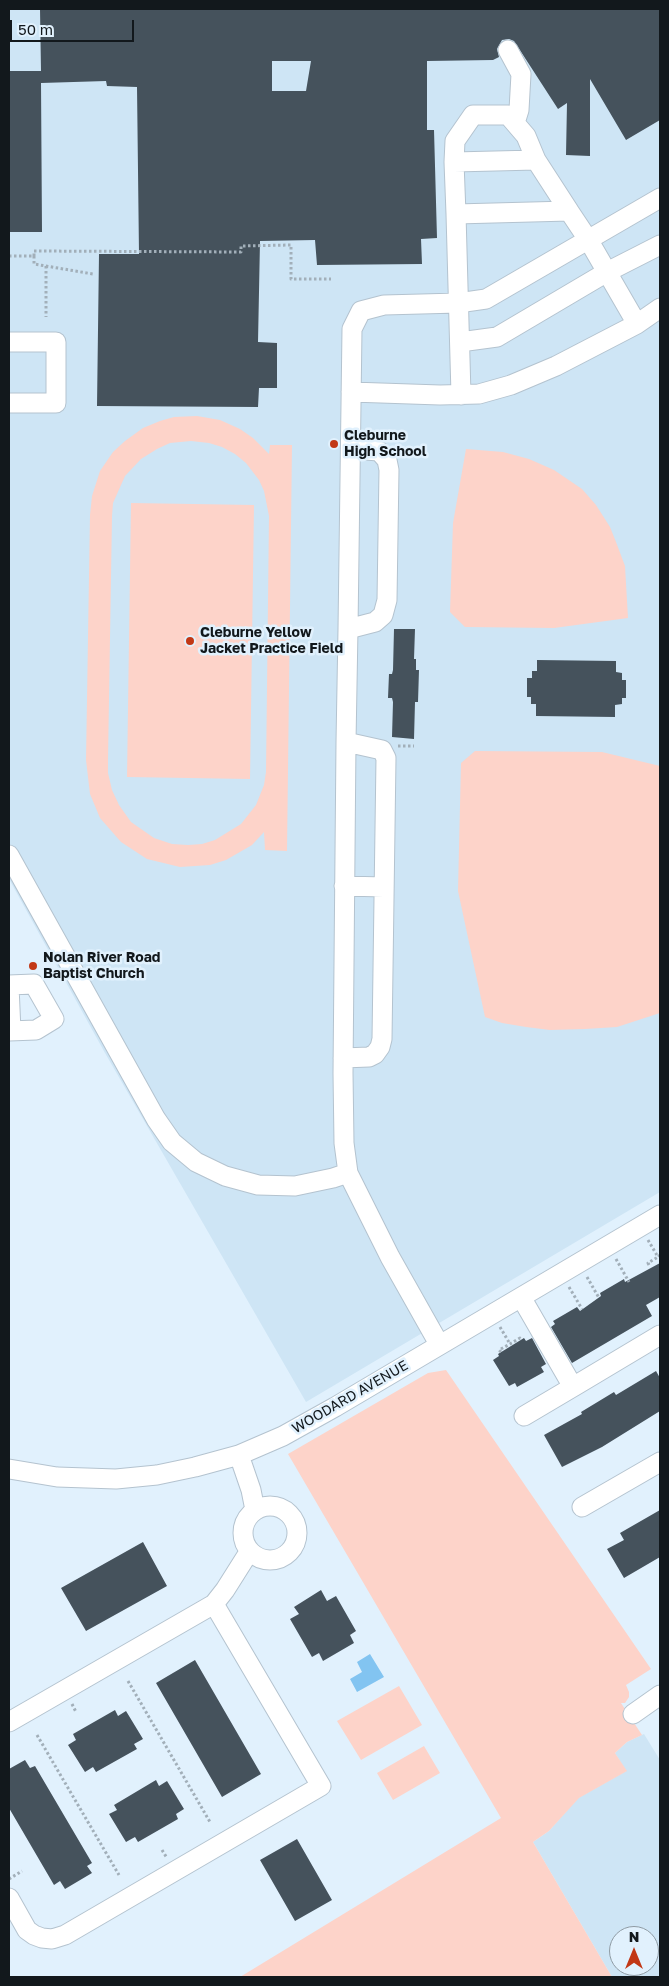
<!DOCTYPE html>
<style>
body{margin:0}
#map{position:relative;width:669px;height:1986px;overflow:hidden;background:#e1f1fd;font-family:"Golos Text",sans-serif}
canvas{display:block}
.frame{position:absolute;inset:0;border:10px solid #12181c;pointer-events:none}
.north{position:absolute;left:609px;top:1926px;width:50px;height:50px;box-sizing:border-box;background:#e1f1fd;border:1px solid #8e9aa3;border-radius:50%;rotate:0deg;font-size:14px;font-weight:700;line-height:20px;text-align:center;color:#12181c}
.north::after{content:'';display:block;margin:auto;width:18px;height:22px;background:#c23816;clip-path:polygon(50% 0,100% 100%,50% 72%,0 100%)}
.scale{position:absolute;left:10px;top:20px;width:124px;height:22px;box-sizing:border-box;border:2px solid #12181c;border-top:0;padding-left:6px;font-size:15px;line-height:18px;white-space:nowrap;color:#12181c;-webkit-text-stroke:4px #e1f1fd;paint-order:stroke}
</style>
<div id="map">
<canvas width="669" height="1986"></canvas>
<div class="frame"></div>
<div class="north">N</div>
<div class="scale">50 m</div>
</div>
<script>
const ctx = document.querySelector('canvas').getContext('2d');
ctx.lineJoin = 'round';
function fill(path, color) { ctx.fillStyle = color; ctx.fill(path, 'evenodd'); }
const shape = rows => new Path2D(rows.map(r => 'M' + r).join(''));
function trace(path, color, width, dash) { ctx.strokeStyle = color; ctx.lineWidth = width; ctx.lineCap = dash ? 'butt' : 'round'; ctx.setLineDash(dash || []); ctx.stroke(path); }
function label(font, color, halo, rows, align = 'center') {
  ctx.font = font + ' "Golos Text",sans-serif'; ctx.lineWidth = 5; ctx.setLineDash([]); ctx.textBaseline = 'middle'; ctx.strokeStyle = halo; ctx.fillStyle = color; for (const [text, x, y, turn = 0] of rows) {
    ctx.save(); ctx.translate(x, y); ctx.rotate((+turn || 0) * Math.PI / 180); ctx.textAlign = isNaN(turn) ? turn : align; if (halo) ctx.strokeText(text, 0, 0); ctx.fillText(text, 0, 0); ctx.restore();
  }
}
const built = shape([
 [9,9,660,9,660,1192,306,1402,105,1053,9,879],
 [644,1734,660,1760,660,1977,612,1977,533,1842,549,1831,578,1798,626,1771,615,1753,627,1742],
 [619,1936,649,1936,649,1966,619,1966]
]);
const green = shape([
 [197,416,220,420,240,429,253,438,269,454,270,445,292,445,287,851,265,850,264,832,252,845,226,860,210,865,180,867,147,859,121,842,100,818,90,794,86,760,90,515,92,496,100,471,113,452,125,441,143,428,160,421,174,417],
 [191,441,209,443,222,447,235,454,246,463,259,480,264,491,269,516,266,772,264,785,256,805,241,824,215,840,202,844,188,845,172,844,154,838,131,822,119,805,112,790,108,773,108,760,112,516,113,503,125,476,141,459,157,449,170,443],
 [466,449,503,452,529,459,554,470,582,489,596,505,610,527,616,542,625,566,628,618,554,628,465,627,450,612,453,523],
 [131,503,254,505,250,779,127,777],
 [475,751,602,752,660,766,660,1013,617,1027,585,1029,550,1030,526,1027,502,1023,485,1017,458,891,461,763],
 [446,1370,651,1669,626,1685,629,1692,629,1697,625,1703,621,1703,642,1735,627,1742,615,1753,627,1771,579,1798,549,1831,533,1842,612,1977,240,1977,501,1818,288,1454,428,1373],
 [399,1686,422,1725,361,1760,337,1721],
 [424,1746,440,1773,393,1800,377,1773]
]);
const water = shape([
 [370,1654,384,1677,357,1692,350,1679,362,1672,357,1662]
]);
const building = shape([
 [40,9,660,9,660,120,626,140,590,79,590,156,566,155,567,103,558,109,514,41,509,39,502,40,497,49,499,57,493,60,427,61,427,130,434,130,437,238,421,239,422,264,317,265,315,240,260,241,258,342,277,343,277,388,259,388,258,407,97,406,99,254,139,254,137,87,107,86,106,81,41,83,42,232,9,232,9,71,41,71],
 [272,61,311,61,306,91,272,91],
 [394,629,415,629,414,659,416,659,416,670,419,670,418,702,415,702,414,739,392,737,393,702,392,698,388,698,389,674,392,674,393,670],
 [537,660,616,661,616,672,622,673,622,680,626,680,626,698,622,698,622,704,615,705,615,717,536,716,536,704,531,704,531,697,527,697,527,678,532,678,532,671,537,671],
 [660,1263,660,1297,646,1305,652,1316,572,1363,551,1327,555,1324,553,1321,577,1307,580,1311,601,1296,600,1293,624,1279,625,1282],
 [524,1338,526,1341,532,1338,546,1364,541,1367,544,1372,517,1387,515,1383,509,1386,493,1360,499,1356,498,1354],
 [656,1371,660,1378,660,1411,602,1447,562,1467,544,1435,582,1414,581,1412,614,1392,616,1395],
 [660,1510,660,1557,624,1578,607,1549,624,1540,620,1533],
 [143,1542,167,1586,86,1631,61,1588],
 [321,1590,327,1601,336,1596,356,1631,350,1635,354,1643,323,1661,319,1653,312,1657,290,1619,299,1614,294,1607],
 [195,1660,261,1774,222,1797,156,1683],
 [115,1710,118,1716,126,1711,143,1739,134,1744,137,1749,96,1772,93,1767,85,1772,68,1745,76,1740,73,1734],
 [25,1760,30,1768,35,1766,92,1863,87,1866,92,1873,65,1889,60,1881,54,1885,9,1808,9,1769],
 [156,1780,159,1786,167,1781,184,1809,176,1814,178,1819,138,1842,135,1837,126,1842,109,1814,117,1810,114,1805],
 [297,1839,332,1900,295,1921,260,1860]
]);
const path = shape([
 [9,256,34,256,34,251,241,252,241,246,291,245,291,279,331,279],
 [34,256,34,264,93,274],
 [46,266,46,317],
 [398,746,414,746],
 [648,1240,658,1257,660,1255],
 [616,1259,629,1282],
 [649,1265,648,1263,658,1257],
 [587,1277,599,1298],
 [569,1287,582,1309],
 [500,1327,510,1344],
 [501,1352,499,1350,510,1344,520,1338,522,1340],
 [128,1681,210,1822],
 [72,1704,76,1712],
 [37,1735,119,1875],
 [162,1850,167,1858],
 [9,1879,22,1871]
]);
const minor = shape([
 [508,50,521,74,519,110,515,123],
 [454,162,455,141,473,115,508,115,526,136,536,160],
 [456,214,454,162,536,160,569,211],
 [9,342,56,342,56,403,9,403],
 [460,342,497,337,607,272,660,245],
 [351,392,440,395,479,394,511,385,556,366,637,324],
 [461,395,456,214,569,211,589,241,637,324,660,308],
 [351,449,379,451,387,460,389,470,387,600,383,615,375,622,348,629,352,329,361,311,384,305,458,303,486,299,660,198],
 [346,742,348,629],
 [9,855,156,1119,172,1142,196,1162,225,1176,258,1185,295,1186,333,1178,348,1173],
 [344,886,384,887],
 [9,985,34,984,54,1019,36,1030,9,1031],
 [9,986,11,1031],
 [343,1058,369,1057,375,1054,380,1047,382,1039,386,758,382,750,346,742,343,1073,344,1143,348,1173,390,1257,439,1344],
 [521,1297,573,1387,660,1335],
 [524,1416,573,1387],
 [239,1455,251,1490,255,1510],
 [9,1469,57,1477,116,1479,157,1475,195,1467,239,1455,283,1436,335,1407,660,1215],
 '243 1533a27 27 0 1 1 54 0a27 27 0 1 1-54 0Z',
 [582,1507,660,1462],
 [633,1714,660,1695],
 [9,1722,214,1604,225,1590,249,1552],
 [9,1898,27,1930,34,1935,42,1938,52,1939,65,1935,321,1786,214,1604]
]);
const markers = [
 [334,444,5,"#c23816"],
 [190,641,5,"#c23816"],
 [33,966,5,"#c23816"]
];
const poiNames = [
 ["Cleburne",344,436],
 ["High School",344,452],
 ["Cleburne Yellow",200,633],
 ["Jacket Practice Field",200,649],
 ["Nolan River Road",43,958],
 ["Baptist Church",43,974]
];
const streetNames = [
 ["WOODARD AVENUE",350,1397,-30]
];
fill(built, '#cee5f5');
fill(green, '#fdd3c9');
fill(water, '#82c4f1');
fill(building, '#45525c');
trace(minor, '#b4c3cf', 21);
trace(path, '#a2afb9', 3, [2.5, 2.5]);
trace(minor, '#fff', 19);
for (const [x, y, r, color] of markers) { const dot = new Path2D(); dot.arc(x, y, r, 0, 2 * Math.PI); ctx.fillStyle = color; ctx.fill(dot); trace(dot, '#e1f1fd', 2); }
label('bold 14px', '#12181c', '#e1f1fd', poiNames, 'left');
label('14px', '#12181c', '#e1f1fd', streetNames);
</script>
